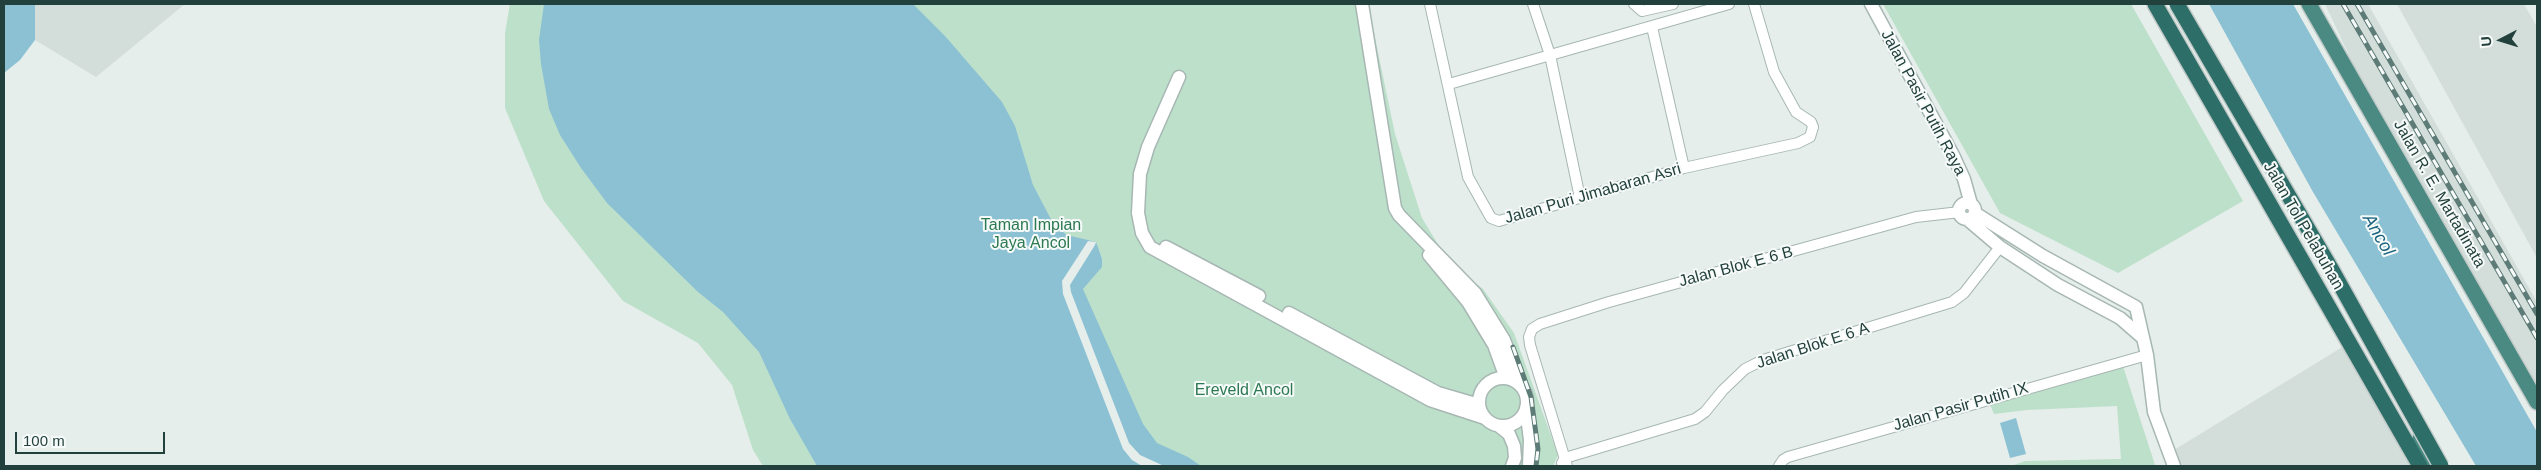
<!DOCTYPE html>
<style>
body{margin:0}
#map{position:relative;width:2541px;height:470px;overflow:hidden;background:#e5eeeb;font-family:Helvetica,sans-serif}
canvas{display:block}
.frame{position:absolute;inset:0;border:5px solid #23413c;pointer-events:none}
.north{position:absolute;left:2476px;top:15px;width:50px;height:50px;-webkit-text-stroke:4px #f6faf9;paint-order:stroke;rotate:265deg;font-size:14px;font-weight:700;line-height:20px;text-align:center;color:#23413c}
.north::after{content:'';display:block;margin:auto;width:18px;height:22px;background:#23413c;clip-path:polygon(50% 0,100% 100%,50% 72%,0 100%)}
.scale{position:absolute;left:15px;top:432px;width:150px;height:22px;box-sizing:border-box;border:2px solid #23413c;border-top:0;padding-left:6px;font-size:15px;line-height:18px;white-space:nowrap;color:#23413c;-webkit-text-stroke:4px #f6faf9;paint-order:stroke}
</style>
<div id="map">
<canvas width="2541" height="470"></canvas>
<div class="frame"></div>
<div class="north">U</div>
<div class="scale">100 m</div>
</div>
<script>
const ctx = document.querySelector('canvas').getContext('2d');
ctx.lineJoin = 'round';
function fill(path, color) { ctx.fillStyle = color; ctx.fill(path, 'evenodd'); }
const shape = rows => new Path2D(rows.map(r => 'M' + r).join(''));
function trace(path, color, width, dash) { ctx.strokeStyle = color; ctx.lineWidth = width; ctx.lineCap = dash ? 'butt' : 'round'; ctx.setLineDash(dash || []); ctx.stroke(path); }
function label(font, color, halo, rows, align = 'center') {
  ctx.font = font + ' Helvetica,sans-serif'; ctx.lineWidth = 4; ctx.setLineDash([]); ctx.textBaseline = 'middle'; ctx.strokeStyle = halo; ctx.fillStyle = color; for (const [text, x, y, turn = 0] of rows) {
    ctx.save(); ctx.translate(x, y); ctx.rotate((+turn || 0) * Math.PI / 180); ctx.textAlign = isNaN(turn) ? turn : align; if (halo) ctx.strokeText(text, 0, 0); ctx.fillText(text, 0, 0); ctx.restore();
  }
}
const built = shape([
 [35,4,185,4,96,77,35,40],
 [2325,4,2368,4,2537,302,2537,401,2392,147],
 [2397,4,2524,4,2537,27,2537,258],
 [2349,343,2417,466,2174,466,2169,453]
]);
const green = shape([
 [510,4,1368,4,1395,134,1422,218,1450,264,1483,289,1514,333,1558,455,1553,466,763,466,753,450,732,385,698,343,623,301,544,201,505,108,505,33],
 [1883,4,2131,4,2243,201,2118,273,2000,213],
 [2120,357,2155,465,2011,466,2025,461,2121,459,2117,406,2027,410,1994,414,1989,402]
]);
const water = shape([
 [4,4,35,4,35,40,20,60,4,73],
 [544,4,913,4,945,36,1002,102,1015,126,1033,185,1054,225,1067,235,1096,242,1102,259,1102,267,1083,289,1143,424,1157,443,1188,457,1201,466,817,466,790,419,759,352,723,312,698,292,607,203,581,168,560,135,549,109,541,64,539,40],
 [2209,4,2293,4,2537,432,2537,466,2476,466,2313,192],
 [2016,418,2026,454,2010,458,2000,423]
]);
const pier = shape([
 [1088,241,1096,242,1095,245,1070,285,1071,292,1129,443,1140,455,1164,466,1142,466,1132,460,1123,449,1063,294,1062,281]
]);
const minor = shape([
 [1430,4,1468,177,1491,218,1499,221,1684,168,1798,143,1810,137,1813,127,1811,122,1796,112,1774,72,1754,4],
 [1533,4,1550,55,1580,198],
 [1634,4,1642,11,1673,4],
 [1652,27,1684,168],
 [1449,84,1729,4],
 [1562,463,1565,458,1695,419,1705,412,1723,390,1745,369,1763,360,1952,302,1964,293,2000,247],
 [1567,466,1530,345,1529,337,1532,329,1540,324,1609,302,1916,217,1960,212],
 [1779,466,1783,460,1788,457,2147,355]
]);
const tertiary = shape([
 [1362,4,1395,208,1399,215,1475,293,1504,340,1522,387],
 [1871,4,1953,155,1964,179,1971,204],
 [1179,77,1148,147,1140,174,1138,213,1142,233,1150,247,1430,400,1485,418],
 '1959 211a8 8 0 1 1 16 0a8 8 0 1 1-16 0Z',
 [1975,213,2043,256,2136,307,2147,355,2154,412,2174,466],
 [1967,219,2000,247,2058,285,2120,318,2143,338],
 [1166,247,1259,296],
 [1429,255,1468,302,1494,345,1506,378],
 [1289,313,1438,393,1479,405],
 '1479 402a24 24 0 1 1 48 0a24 24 0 1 1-48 0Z',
 [1526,408,1530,440,1529,466],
 [1499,426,1509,434,1514,446,1515,458,1512,466]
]);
const trunk = shape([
 [2309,4,2537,402],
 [2420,439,2432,466]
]);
const motorway = shape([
 [2155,4,2420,466]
]);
const rail = shape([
 [2343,4,2537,338],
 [2357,4,2537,314],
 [1513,347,1531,397,1538,449,1536,466]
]);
const motorwayBridge = shape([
 [2177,4,2332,270,2441,466]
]);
const streetNames = [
 ["Jalan Pasir Putih Raya",1923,103,62],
 ["Jalan Puri Jimabaran Asri",1593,194,-16],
 ["Jalan R. E. Martadinata",2439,194,60],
 ["Jalan Tol Pelabuhan",2303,226,60],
 ["Jalan Blok E 6 B",1736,267,-15],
 ["Jalan Blok E 6 A",1813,346,-18],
 ["Jalan Pasir Putih IX",1961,407,-16]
];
const parkNames = [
 ["Taman Impian",1031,226],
 ["Jaya Ancol",1031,244],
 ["Ereveld Ancol",1244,391]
];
const waterNames = [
 ["Ancol",2378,235,60]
];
fill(built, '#d3deda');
fill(green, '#bde0ca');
fill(water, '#8cc1d4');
fill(pier, '#e5eeeb');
trace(minor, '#a7b7b3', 12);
trace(tertiary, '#a7b7b3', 15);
trace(trunk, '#c1cac8', 18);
trace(motorway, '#c1cac8', 18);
trace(minor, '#fff', 10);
trace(tertiary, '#fff', 12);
trace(trunk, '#4b8a82', 15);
trace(motorway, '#2e6e68', 15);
trace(rail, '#5e7c77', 5);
trace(rail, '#f6faf9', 3, [9]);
trace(motorwayBridge, '#c1cac8', 18, []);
trace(motorwayBridge, '#2e6e68', 15);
label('16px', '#23413c', '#f6faf9', streetNames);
label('16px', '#2c7952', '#f6faf9', parkNames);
label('italic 18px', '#1b637f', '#f6faf9', waterNames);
</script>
